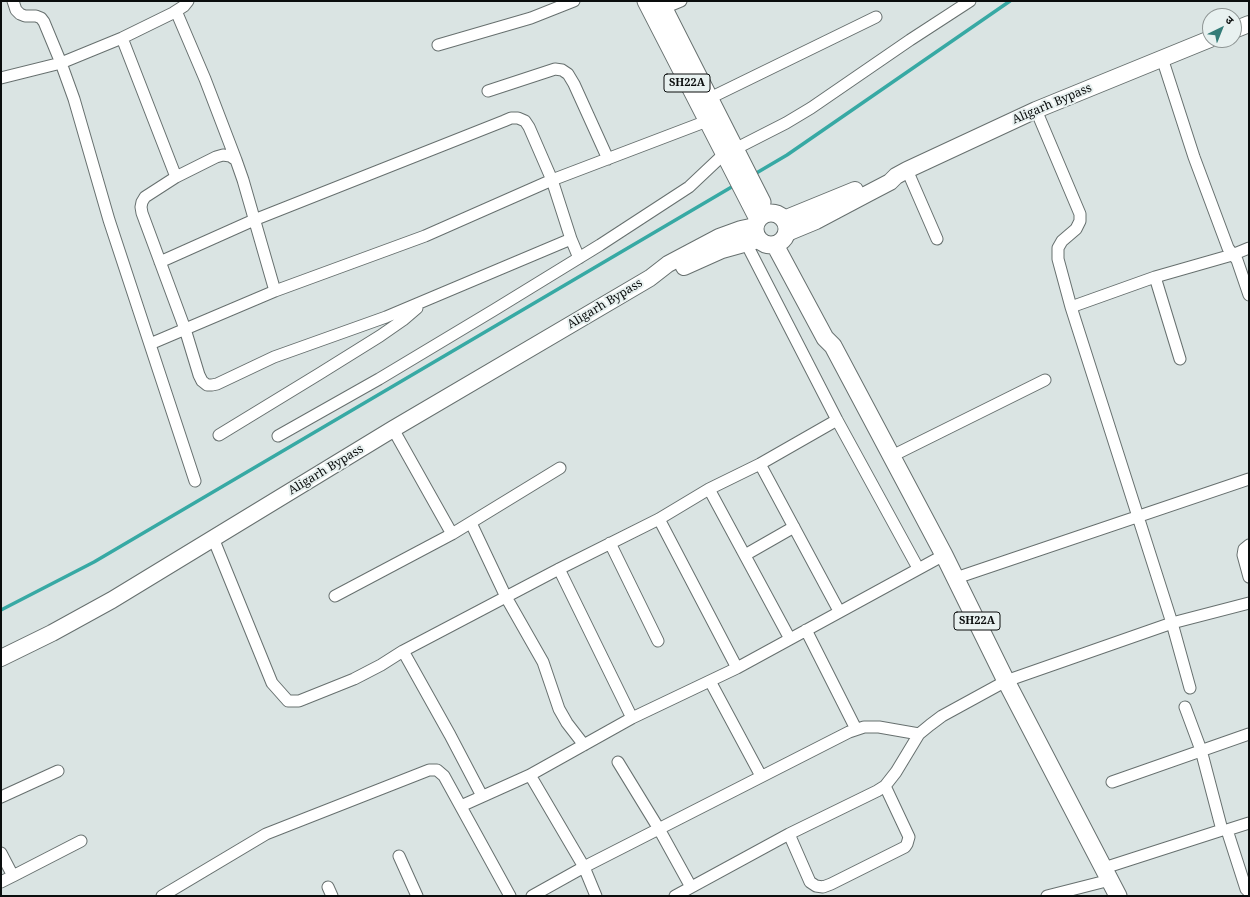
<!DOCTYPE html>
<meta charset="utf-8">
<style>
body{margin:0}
#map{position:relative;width:1250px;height:897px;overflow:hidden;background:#dae4e3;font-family:"Noto Serif","Noto Sans Devanagari",serif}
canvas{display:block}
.frame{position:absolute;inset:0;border:2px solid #0a0d0d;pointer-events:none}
.north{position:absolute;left:1202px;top:8px;width:40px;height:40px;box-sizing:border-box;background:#e8f1f0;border:1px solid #8f9695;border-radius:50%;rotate:43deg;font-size:11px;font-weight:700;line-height:16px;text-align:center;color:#0a0d0d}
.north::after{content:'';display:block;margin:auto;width:14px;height:18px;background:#347c78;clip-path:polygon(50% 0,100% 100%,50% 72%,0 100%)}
</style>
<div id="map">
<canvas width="1250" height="897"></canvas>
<div class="frame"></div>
<div class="north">उ</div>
</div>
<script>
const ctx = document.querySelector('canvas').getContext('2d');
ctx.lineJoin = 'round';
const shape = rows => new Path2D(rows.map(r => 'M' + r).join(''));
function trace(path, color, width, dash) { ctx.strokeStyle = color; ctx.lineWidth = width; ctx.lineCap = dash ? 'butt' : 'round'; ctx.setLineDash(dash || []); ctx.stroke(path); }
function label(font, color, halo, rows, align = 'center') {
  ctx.font = font + ' "Noto Serif",serif'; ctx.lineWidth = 4; ctx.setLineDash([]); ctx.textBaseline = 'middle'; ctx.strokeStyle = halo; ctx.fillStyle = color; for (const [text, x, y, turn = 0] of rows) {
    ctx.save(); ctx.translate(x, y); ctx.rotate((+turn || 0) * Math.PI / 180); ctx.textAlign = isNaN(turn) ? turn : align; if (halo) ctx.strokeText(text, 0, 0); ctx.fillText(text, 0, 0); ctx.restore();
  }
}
const stream = shape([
 [753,175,787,155,1010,1],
 [1,610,94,562,735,185]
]);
const street = shape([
 [13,1,16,10,20,14,25,16,36,16,41,18,44,22,61,63,74,99,109,220,195,481],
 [664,8,681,1],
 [176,11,205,79,236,160],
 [122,38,176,177],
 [438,45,531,18,574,1],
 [1162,58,1194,157,1228,248,1237,260,1249,295],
 [1,78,61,63,122,38,173,13,184,6,188,1],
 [488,91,555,69,562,70,568,74,574,84,608,159],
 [710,98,876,17],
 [1036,110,1080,214,1080,221,1076,229,1062,241,1058,248,1058,259,1071,307,1172,623,1190,688],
 [735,149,786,123,811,108,910,40,970,1],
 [907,170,937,239],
 [746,243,837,420,918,568],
 [160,262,254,220,504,121,511,118,518,118,525,121,529,127,552,180,571,239,579,258],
 [1155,277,1180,359],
 [275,291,243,180,236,160,230,156,223,155,216,157,176,177,145,197,142,202,141,207,142,213,185,329,199,375,202,381,207,385,212,385,217,384,274,357,386,317,571,239],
 [1071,307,1155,277,1232,255,1249,248],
 [150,344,275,291,425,236,552,180,707,121],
 [393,429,452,534],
 [219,435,319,374,380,336,403,320,417,308],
 [278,436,379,379,494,310,600,245,689,187,724,154],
 [892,456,1045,380],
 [760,464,839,611],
 [709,489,790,639],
 [659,519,737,668],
 [471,523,506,597,543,662,559,709,567,723,584,745],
 [213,538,272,683,288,701,299,701,354,679,381,665,403,651,559,569,659,519,709,489,760,464,837,420],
 [610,543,658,641],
 [1249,545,1244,549,1243,555,1249,577],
 [745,555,794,527],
 [559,569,632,718],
 [956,578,1249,479],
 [335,596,452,534,560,468],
 [806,630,856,729],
 [403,651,450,735,482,796],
 [710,681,761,776],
 [1185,707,1201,750,1222,830],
 [618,762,659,829,691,887],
 [530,775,632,718,737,668,944,555],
 [1112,782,1249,734],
 [1,797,58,771],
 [461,806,530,775,584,867,596,896],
 [1227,830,1246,889,1249,892],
 [789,834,810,882,816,886,823,887,831,884,905,847,907,844,909,837,885,786],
 [1,853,13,876,81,841],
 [399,856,417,896],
 [1104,868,1222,830,1227,830,1249,823],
 [1,882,13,876],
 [328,887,332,896],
 [162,896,266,834,429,770,437,770,444,776,510,896],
 [532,896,584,867,849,732,864,727,879,727,919,734],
 [675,896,789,834,877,791,885,786,896,772,919,734,930,725,942,716,1006,681,1172,623,1249,603],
 [1047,896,1110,880]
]);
const secondary = shape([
 [1234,30,1249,24],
 [784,219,855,190],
 [787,233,816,221,867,194,890,182,896,176,907,170,1036,110,1210,39],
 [684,267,722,250,758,240],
 [1,658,52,633,112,600,393,429,650,278,668,264,719,237,741,229,755,226]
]);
const primary = shape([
 [646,1,758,219],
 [660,1,762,202],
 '755 229a16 16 0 1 1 32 0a16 16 0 1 1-32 0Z',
 [775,245,825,338,833,346,944,555,1006,681,1118,896]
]);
const shields = [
 [687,83,46],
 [977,621,46]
];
const shieldNames = [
 ["SH22A",687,83],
 ["SH22A",977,621]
];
const streetNames = [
 ["Aligarh Bypass",1052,104,-23],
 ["Aligarh Bypass",605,304,-31],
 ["Aligarh Bypass",326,470,-31]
];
trace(stream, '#37a9a4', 3.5);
trace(street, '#67706f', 13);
trace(secondary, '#67706f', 18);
trace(primary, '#67706f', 19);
trace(street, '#fff', 11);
trace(secondary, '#fff', 16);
trace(primary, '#fff', 17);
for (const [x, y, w] of shields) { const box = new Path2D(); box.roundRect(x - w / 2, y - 9, w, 18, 3); ctx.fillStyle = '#e8f1f0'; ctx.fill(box); trace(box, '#0a0d0d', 1); }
label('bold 11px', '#0a0d0d', null, shieldNames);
label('12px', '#0a0d0d', '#e8f1f0', streetNames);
</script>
